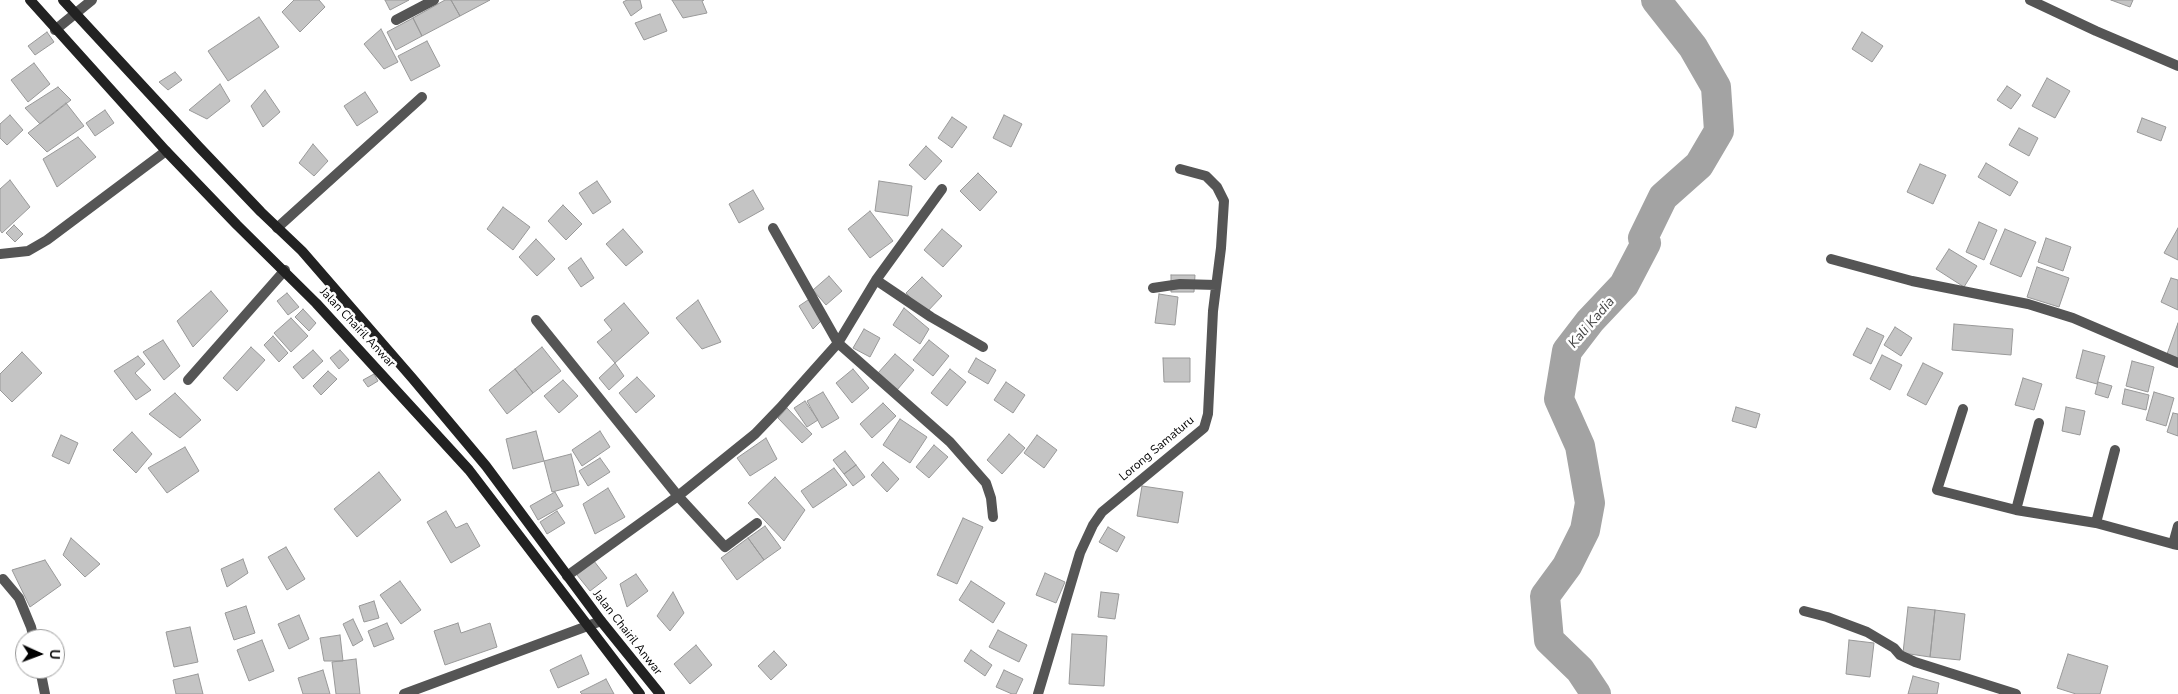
<!DOCTYPE html>
<style>
body{margin:0}
#map{position:relative;width:2178px;height:694px;overflow:hidden;background:#fff;font-family:"Nunito Sans",sans-serif}
canvas{display:block}
.north{position:absolute;left:15px;top:629px;width:50px;height:50px;box-sizing:border-box;background:#fff;border:1px solid #999;border-radius:50%;rotate:92deg;font-size:14px;font-weight:700;line-height:20px;text-align:center;color:#000}
.north::after{content:'';display:block;margin:auto;width:18px;height:22px;background:#000;clip-path:polygon(50% 0,100% 100%,50% 72%,0 100%)}
</style>
<div id="map">
<canvas width="2178" height="694"></canvas>
<div class="north">U</div>
</div>
<script>
const ctx = document.querySelector('canvas').getContext('2d');
ctx.lineJoin = 'round';
const shape = rows => new Path2D(rows.map(r => 'M' + r).join(''));
function trace(path, color, width, dash) { ctx.strokeStyle = color; ctx.lineWidth = width; ctx.lineCap = dash ? 'butt' : 'round'; ctx.setLineDash(dash || []); ctx.stroke(path); }
function fill(path, color) { ctx.fillStyle = color; ctx.fill(path, 'evenodd'); }
function label(font, color, halo, rows, align = 'center') {
  ctx.font = font + ' "Nunito Sans",sans-serif'; ctx.lineWidth = 5; ctx.setLineDash([]); ctx.textBaseline = 'middle'; ctx.strokeStyle = halo; ctx.fillStyle = color; for (const [text, x, y, turn = 0] of rows) {
    ctx.save(); ctx.translate(x, y); ctx.rotate((+turn || 0) * Math.PI / 180); ctx.textAlign = isNaN(turn) ? turn : align; if (halo) ctx.strokeText(text, 0, 0); ctx.fillText(text, 0, 0); ctx.restore();
  }
}
const river = shape([
 [1596,694,1580,670,1549,640,1545,596,1567,566,1585,530,1590,503,1580,446,1559,399,1567,351,1590,321,1624,285,1646,243,1643,238,1663,197,1699,165,1719,131,1716,87,1693,47,1656,0]
]);
const building = shape([
 [294,0,319,0,325,7,300,32,282,12,294,0],
 [385,0,409,0,390,10,385,0],
 [445,0,451,0,460,16,422,36,413,18,445,0],
 [451,0,490,0,460,16,451,0],
 [627,0,640,0,642,8,631,16,623,2,627,0],
 [672,0,704,0,702,1,707,13,683,18,672,0],
 [2111,0,2133,0,2130,7,2111,0],
 [660,14,667,31,644,40,635,23,660,14],
 [259,17,279,47,228,81,208,51,259,17],
 [413,18,422,36,396,50,387,32,413,18],
 [381,29,398,62,384,69,364,44,381,29],
 [47,32,54,42,35,55,28,46,47,32],
 [1862,32,1883,46,1872,62,1852,49,1862,32],
 [427,41,440,66,411,81,398,56,427,41],
 [34,63,50,84,28,102,11,80,34,63],
 [175,72,182,80,168,90,159,82,175,72],
 [2047,78,2070,91,2055,118,2032,106,2047,78],
 [220,84,230,101,207,119,189,110,220,84],
 [2007,86,2021,95,2011,109,1997,100,2007,86],
 [58,87,71,100,40,124,25,108,58,87],
 [265,90,280,112,263,127,251,106,265,90],
 [365,92,378,112,357,126,344,106,365,92],
 [66,103,84,126,47,152,28,133,66,103],
 [105,110,114,123,95,136,86,123,105,110],
 [10,115,23,130,7,145,0,138,0,124,10,115],
 [1004,115,1022,124,1011,147,993,138,1004,115],
 [952,117,967,127,952,148,938,138,952,117],
 [2142,118,2166,127,2161,141,2137,132,2142,118],
 [2019,128,2038,138,2029,156,2009,145,2019,128],
 [78,137,96,157,57,187,43,159,78,137],
 [313,144,328,161,314,176,299,163,313,144],
 [926,146,942,161,925,180,909,165,926,146],
 [1986,163,2018,182,2010,196,1978,177,1986,163],
 [1920,164,1946,175,1933,204,1907,192,1920,164],
 [978,173,997,192,980,211,960,191,978,173],
 [10,180,30,207,2,233,0,230,0,189,10,180],
 [597,181,611,202,593,214,579,193,597,181],
 [879,181,912,186,908,216,875,211,879,181],
 [753,190,764,209,739,223,729,204,753,190],
 [563,205,582,224,566,240,548,221,563,205],
 [503,207,530,227,513,250,487,229,503,207],
 [870,211,893,241,870,258,848,229,870,211],
 [1979,222,1997,230,1984,260,1966,252,1979,222],
 [14,225,23,234,15,242,6,233,14,225],
 [2178,228,2178,260,2164,253,2178,228],
 [623,229,643,252,626,266,606,244,623,229],
 [942,229,962,246,943,267,924,250,942,229],
 [2005,229,2036,242,2021,277,1990,264,2005,229],
 [2046,238,2071,247,2063,271,2038,262,2046,238],
 [536,239,555,259,537,276,519,257,536,239],
 [1949,249,1977,266,1964,287,1936,269,1949,249],
 [581,258,594,278,581,287,568,268,581,258],
 [2037,267,2069,278,2059,307,2027,297,2037,267],
 [1171,275,1195,275,1194,292,1171,292,1171,275],
 [829,276,842,291,826,305,813,290,829,276],
 [922,277,942,296,926,313,906,293,922,277],
 [2171,278,2178,280,2178,310,2161,302,2171,278],
 [211,291,228,311,193,347,177,321,211,291],
 [287,293,299,307,288,315,277,301,287,293],
 [1159,294,1178,297,1175,325,1155,323,1159,294],
 [811,298,822,320,813,329,799,306,811,298],
 [698,300,721,342,702,349,676,318,698,300],
 [624,303,649,333,615,363,597,342,612,330,604,320,624,303],
 [904,308,929,329,920,344,893,325,904,308],
 [303,309,316,323,309,331,295,317,303,309],
 [291,318,308,336,291,352,274,333,291,318],
 [2178,323,2178,358,2167,354,2178,323],
 [1954,324,2013,329,2011,355,1952,350,1954,324],
 [1895,327,1912,338,1901,356,1884,345,1895,327],
 [1867,328,1884,336,1871,364,1853,355,1867,328],
 [864,329,880,338,870,357,853,348,864,329],
 [273,336,288,353,279,362,264,345,273,336],
 [163,340,180,366,164,380,143,352,163,340],
 [929,340,949,356,933,376,913,360,929,340],
 [251,347,265,360,237,391,223,378,251,347],
 [542,347,561,371,533,393,515,369,542,347],
 [313,350,323,361,303,379,293,367,313,350],
 [340,350,349,360,339,369,330,358,340,350],
 [2083,350,2105,356,2097,384,2076,378,2083,350],
 [22,352,42,373,12,402,0,390,0,374,22,352],
 [895,354,914,370,897,390,878,373,895,354],
 [1882,355,1902,365,1890,390,1870,379,1882,355],
 [138,356,145,364,135,373,151,390,136,400,114,371,138,356],
 [976,358,996,370,988,384,968,372,976,358],
 [1163,358,1190,358,1190,382,1164,382,1163,358],
 [2132,361,2154,367,2148,392,2126,386,2132,361],
 [615,363,624,376,609,390,599,378,615,363],
 [1923,363,1943,373,1926,405,1907,395,1923,363],
 [515,369,533,393,507,414,489,390,515,369],
 [853,369,869,388,852,403,836,383,853,369],
 [950,369,966,382,947,406,931,393,950,369],
 [328,371,337,379,321,395,313,386,328,371],
 [374,374,378,381,368,387,363,380,374,374],
 [637,377,655,396,636,413,619,393,637,377],
 [2023,378,2042,384,2034,410,2015,405,2023,378],
 [563,380,578,396,559,413,544,396,563,380],
 [1006,382,1025,395,1013,413,994,400,1006,382],
 [2098,382,2112,386,2108,398,2095,394,2098,382],
 [2125,389,2149,395,2146,410,2122,404,2125,389],
 [823,392,839,418,822,428,807,401,823,392],
 [2154,392,2174,398,2166,426,2146,420,2154,392],
 [175,393,201,420,180,438,149,414,175,393],
 [805,401,818,420,807,427,794,408,805,401],
 [883,403,896,416,872,438,860,424,883,403],
 [1736,407,1760,414,1756,428,1732,421,1736,407],
 [2066,407,2085,411,2080,435,2062,431,2066,407],
 [787,408,812,434,802,443,778,418,787,408],
 [2173,413,2178,414,2178,436,2167,432,2173,413],
 [900,419,927,437,910,463,883,445,900,419],
 [536,431,544,461,513,469,506,439,536,431],
 [600,431,610,447,582,466,572,450,600,431],
 [132,432,152,454,136,473,113,450,132,432],
 [1009,434,1025,448,1002,474,987,460,1009,434],
 [61,435,78,443,69,464,52,456,61,435],
 [1037,435,1057,450,1044,468,1024,453,1037,435],
 [766,438,777,459,750,476,737,458,766,438],
 [934,445,948,457,929,478,916,467,934,445],
 [185,447,199,471,167,493,148,468,185,447],
 [845,451,856,465,844,474,833,460,845,451],
 [571,454,579,485,552,492,544,461,571,454],
 [600,458,610,472,588,486,579,471,600,458],
 [883,462,899,479,887,492,871,475,883,462],
 [856,465,865,477,853,486,844,474,856,465],
 [834,468,847,485,813,508,801,491,834,468],
 [379,472,401,500,357,537,334,509,379,472],
 [775,477,805,510,784,541,748,503,775,477],
 [1142,486,1183,492,1178,523,1137,516,1142,486],
 [608,488,625,517,595,534,583,504,608,488],
 [555,492,563,506,538,520,530,506,555,492],
 [446,511,456,528,467,523,480,546,451,563,427,522,446,511],
 [557,511,565,523,547,534,540,522,557,511],
 [963,518,983,527,957,584,937,575,963,518],
 [765,526,781,548,764,560,748,538,765,526],
 [1108,527,1125,537,1117,552,1099,542,1108,527],
 [71,538,100,564,85,577,63,555,71,538],
 [748,538,764,560,737,580,721,558,748,538],
 [286,547,305,579,287,590,268,557,286,547],
 [243,559,248,573,227,587,221,569,243,559],
 [45,560,61,585,30,607,12,570,45,560],
 [594,561,607,578,590,591,577,575,594,561],
 [1045,573,1065,582,1056,603,1036,595,1045,573],
 [636,574,648,591,627,607,620,584,636,574],
 [400,581,421,610,401,624,380,595,400,581],
 [971,581,1005,603,993,623,959,600,971,581],
 [673,592,684,613,670,631,657,616,673,592],
 [1101,592,1119,594,1115,619,1098,617,1101,592],
 [374,601,379,618,364,622,359,606,374,601],
 [246,606,255,633,234,640,225,613,246,606],
 [1908,607,1935,610,1930,657,1903,653,1908,607],
 [1935,610,1965,614,1960,660,1930,657,1935,610],
 [299,615,309,639,289,649,278,624,299,615],
 [353,619,363,640,353,646,343,624,353,619],
 [387,623,394,639,374,647,368,631,387,623],
 [458,623,461,633,490,623,497,647,445,665,434,631,458,623],
 [190,627,198,662,174,667,166,632,190,627],
 [998,630,1027,645,1019,662,989,647,998,630],
 [1072,634,1107,636,1104,686,1069,684,1072,634],
 [340,635,343,661,324,661,320,638,340,635],
 [262,640,274,671,249,681,237,650,262,640],
 [1849,640,1874,643,1870,677,1846,674,1849,640],
 [696,645,712,665,690,684,674,664,696,645],
 [971,650,992,665,985,676,964,661,971,650],
 [774,651,787,665,771,680,758,666,774,651],
 [2068,654,2108,666,2100,694,2076,694,2057,688,2068,654],
 [581,655,589,674,558,688,550,670,581,655],
 [356,659,360,694,336,694,332,662,356,659],
 [323,670,330,694,303,694,298,678,323,670],
 [1004,670,1023,679,1016,694,1012,694,996,687,1004,670],
 [198,674,203,694,176,694,173,680,198,674],
 [1913,676,1939,683,1937,694,1908,694,1913,676],
 [606,679,614,694,582,694,580,692,606,679]
]);
const lane = shape([
 [277,228,422,97]
]);
const street = shape([
 [2030,0,2096,31,2178,66],
 [396,20,434,0],
 [55,30,92,0],
 [773,228,838,343,950,442,986,483,991,498,993,517],
 [0,254,28,251,47,240,166,151],
 [1831,259,1912,281,2028,304,2073,318,2178,363],
 [876,280,931,317,983,347],
 [1153,288,1180,284,1216,285],
 [536,320,678,496,725,547,757,523],
 [188,380,285,270],
 [1963,409,1937,490,2016,510],
 [2039,423,2016,510,2096,523],
 [2115,450,2096,523,2173,544],
 [2178,526,2173,544,2178,545],
 [567,576,678,496,755,434,780,408,838,343,876,280,942,189],
 [3,579,19,598,31,627,34,639],
 [1804,611,1827,617,1867,632,1894,648,1900,655,1915,662,2016,694],
 [40,669,45,694],
 [404,694,601,621],
 [1038,694,1080,553,1093,525,1102,512,1204,428,1208,414,1213,311,1221,248,1224,201,1217,187,1206,176,1180,169]
]);
const secondary = shape([
 [30,0,166,151,237,225,316,303,469,470,640,694],
 [63,0,199,147,261,212,302,251,413,379,486,466,601,621,660,694]
]);
const streetNames = [
 ["Jalan Chairil Anwar",357,328,47],
 ["Lorong Samaturu",1157,449,-40],
 ["Jalan Chairil Anwar",627,633,52]
];
const waterNames = [
 ["Kali Kadia",1592,323,-49]
];
trace(river, '#a3a3a3', 30);
fill(building, '#c4c4c4');
trace(building, '#999', 1);
trace(lane, '#555', 10);
trace(street, '#555', 10);
trace(secondary, '#222', 10);
label('12px', '#000', '#fff', streetNames);
label('italic 14px', '#444', '#fff', waterNames);
</script>
